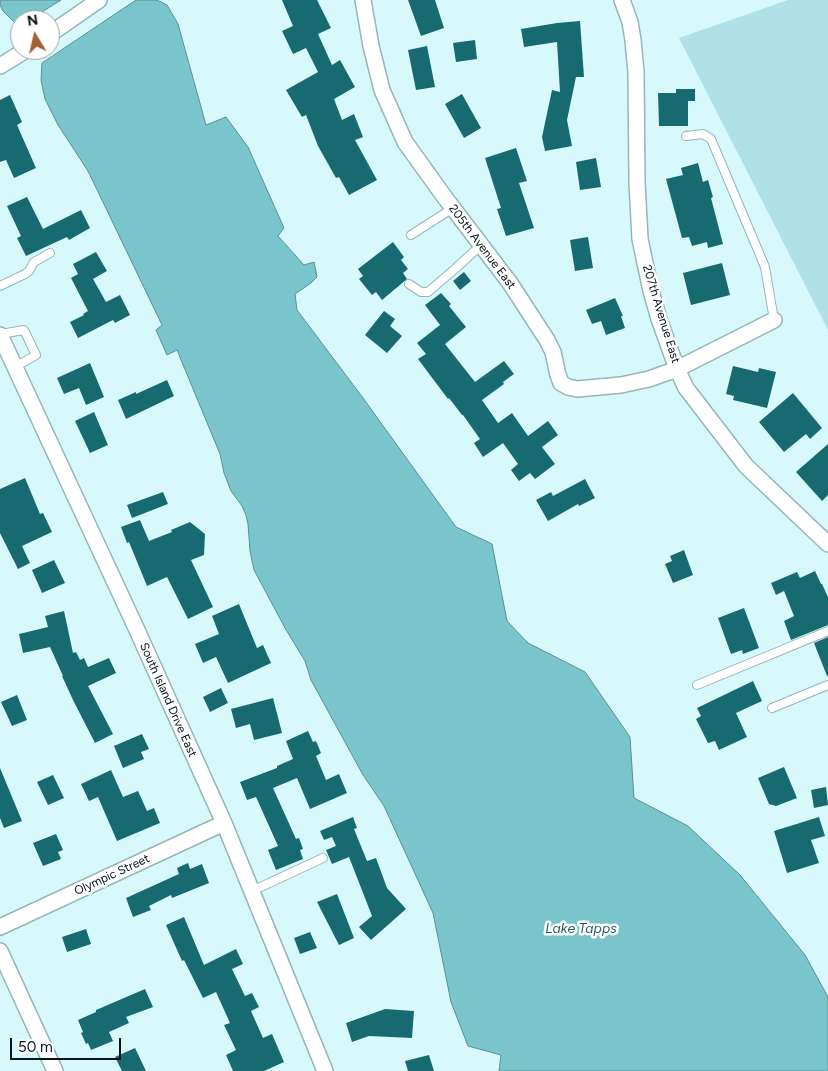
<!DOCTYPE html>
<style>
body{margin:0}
#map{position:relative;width:828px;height:1071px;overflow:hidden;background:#d7f9fc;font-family:Figtree,sans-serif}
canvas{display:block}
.north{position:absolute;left:10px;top:10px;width:50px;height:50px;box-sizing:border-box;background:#fff;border:1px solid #9ca1a1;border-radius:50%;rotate:351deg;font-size:14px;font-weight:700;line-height:20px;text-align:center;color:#071314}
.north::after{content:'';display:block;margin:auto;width:18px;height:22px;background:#a66132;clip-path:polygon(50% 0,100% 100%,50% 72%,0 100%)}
.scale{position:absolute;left:10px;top:1038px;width:111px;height:22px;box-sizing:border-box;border:2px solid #071314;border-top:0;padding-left:6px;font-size:15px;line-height:18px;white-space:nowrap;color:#071314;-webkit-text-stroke:4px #fff;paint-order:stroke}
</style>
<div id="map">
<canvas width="828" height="1071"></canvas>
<div class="north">N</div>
<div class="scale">50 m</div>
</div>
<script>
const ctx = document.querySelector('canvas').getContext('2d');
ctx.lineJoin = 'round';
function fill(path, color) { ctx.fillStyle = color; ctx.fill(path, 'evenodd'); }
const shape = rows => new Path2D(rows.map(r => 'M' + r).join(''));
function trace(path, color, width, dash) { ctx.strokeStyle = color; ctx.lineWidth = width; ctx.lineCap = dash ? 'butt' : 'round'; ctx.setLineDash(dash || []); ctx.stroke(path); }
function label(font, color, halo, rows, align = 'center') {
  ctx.font = font + ' Figtree,sans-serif'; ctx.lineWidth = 5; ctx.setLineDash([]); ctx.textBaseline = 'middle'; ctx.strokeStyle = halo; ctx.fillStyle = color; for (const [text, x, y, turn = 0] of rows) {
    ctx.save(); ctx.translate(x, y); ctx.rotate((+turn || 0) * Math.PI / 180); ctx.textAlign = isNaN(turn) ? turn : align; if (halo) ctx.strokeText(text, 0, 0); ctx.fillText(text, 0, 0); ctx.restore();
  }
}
const green = shape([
 [788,0,828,0,828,330,679,38]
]);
const water = shape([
 [0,0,61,0,29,20,20,20,20,23,16,24,3,11,0,5,0,0],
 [136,0,157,0,167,5,178,24,206,125,226,117,248,147,284,228,278,236,304,265,314,262,317,277,311,283,295,294,297,310,363,398,456,527,492,544,507,621,528,643,585,672,630,737,634,798,688,826,740,875,805,955,828,997,828,1071,499,1071,501,1055,468,1046,451,1002,433,913,384,806,363,775,311,680,305,661,285,628,254,570,250,551,248,524,246,515,242,506,231,491,224,473,220,454,177,350,167,355,156,330,162,325,88,171,58,125,45,99,41,80,42,63,136,0]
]);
const building = shape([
 [282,0,317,0,331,28,318,34,332,65,340,60,355,87,334,99,342,120,354,114,363,137,355,140,377,180,349,195,339,177,336,178,318,146,306,115,302,117,286,90,318,72,306,48,293,54,282,31,293,26],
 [408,0,435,0,444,28,421,36],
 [580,21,584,77,576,77,567,120,572,146,545,151,542,137,552,90,560,92,557,42,524,47,521,29,557,23],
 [475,40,477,59,456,62,453,43],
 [427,46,435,87,416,90,408,50],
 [676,89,695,89,695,101,688,101,688,126,659,126,658,93,676,93],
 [462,94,481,128,464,138,445,104],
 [10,95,22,122,17,125,36,168,14,178,6,160,0,162,0,100],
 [516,148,527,181,519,183,534,228,506,236,497,209,501,208,485,158],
 [596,158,601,187,580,190,576,162],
 [698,163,703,182,708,180,713,197,711,198,723,244,708,248,707,242,692,246,689,237,682,238,666,179,683,175,681,168],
 [27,197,43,229,81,210,90,228,69,240,67,237,26,256,17,238,21,236,7,206],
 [588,237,593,268,575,271,570,240],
 [393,242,404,257,401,260,408,269,403,273,407,279,382,300,376,292,372,295,359,279,363,276,358,269],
 [96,252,107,271,93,279,106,302,120,295,130,315,115,323,113,320,78,338,70,322,84,315,83,314,88,311,71,278,78,274,73,264],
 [722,263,730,295,691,305,683,273],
 [464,272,471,281,460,290,453,281],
 [441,293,451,304,449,306,466,327,445,344,475,382,504,361,514,374,503,382,504,384,482,400,498,423,512,413,528,436,548,421,558,435,542,447,555,464,535,479,530,473,519,481,511,470,518,464,503,443,483,457,474,443,480,439,463,415,462,415,449,398,448,399,418,359,426,354,417,343,440,325,425,305],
 [615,298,623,316,621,316,625,328,606,335,601,321,592,324,586,310],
 [384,311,395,319,390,326,402,336,387,353,365,335],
 [90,363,104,397,86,405,79,388,64,394,57,378],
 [733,366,758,372,759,368,776,372,767,408,733,400,734,396,726,394],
 [167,380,174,396,126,419,118,400,136,392,136,394],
 [793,393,822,428,810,439,806,434,784,452,759,422],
 [94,412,108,445,90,453,75,421],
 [828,444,828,495,822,501,796,472],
 [25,478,40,514,43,513,52,532,22,546,30,563,18,569,0,533,0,489],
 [585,479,595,498,579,506,578,504,548,521,536,500,551,492,553,496],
 [163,492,168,504,132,518,127,505],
 [140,520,149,541,172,532,171,530,190,522,205,534,204,555,191,560,213,607,188,619,167,577,147,586,129,542,127,543,121,527],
 [684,550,693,575,673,583,665,564,672,561,670,556],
 [54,560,65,583,42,593,32,570],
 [815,571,821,584,822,584,828,597,828,625,791,640,784,621,794,616,784,591,776,595,771,583,797,572,800,578],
 [239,604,257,648,263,645,271,663,228,683,216,657,203,663,195,644,219,634,212,616],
 [744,608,759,648,743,654,742,650,731,654,718,618],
 [64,611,73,653,76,652,80,660,84,658,88,667,109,658,116,673,88,686,113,734,95,743,73,700,62,676,63,676,50,647,23,653,19,634,48,627,45,616],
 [828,637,828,676,827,676,814,643],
 [753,681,762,701,736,713,747,737,719,750,715,741,708,743,696,719,701,716,697,708],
 [221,688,228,703,210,712,203,697],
 [17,695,27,720,12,726,1,702],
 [273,698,282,733,254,740,250,724,236,728,231,709],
 [308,731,313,742,316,741,321,753,316,756,326,780,339,774,347,793,310,809,297,778,273,788,296,839,299,838,303,849,300,850,303,859,276,870,268,850,278,846,256,797,247,800,240,782,277,768,277,766,293,759,286,741],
 [142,734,149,749,141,752,144,759,123,768,114,746],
 [784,767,797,798,776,806,769,804,758,778],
 [0,768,22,821,4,828,0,818],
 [111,770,123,797,138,791,147,811,154,808,160,823,117,841,98,797,89,801,81,784],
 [53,775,64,798,48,805,37,782],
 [826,787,828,805,814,808,811,790],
 [353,817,357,828,354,829,367,861,376,858,387,888,406,909,371,940,359,927,372,916,349,857,332,864,326,850,336,846,332,837,324,840,320,831],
 [819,817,825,836,811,840,819,863,787,873,774,831],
 [56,834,63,850,58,852,61,859,43,866,33,843],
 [188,863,190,869,202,864,209,883,172,898,171,895,149,906,151,910,133,917,126,898,179,874,177,868],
 [337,894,354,938,339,945,317,902],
 [184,917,204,965,236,949,243,964,232,969,245,996,252,993,259,1007,251,1011,263,1038,272,1034,284,1062,264,1071,233,1071,226,1055,236,1050,224,1025,230,1023,216,992,203,998,184,960,182,961,166,925],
 [86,929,91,944,67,952,62,937],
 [310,932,317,948,300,954,294,938],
 [145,989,153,1007,126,1017,129,1023,109,1032,113,1041,91,1050,88,1043,86,1044,81,1033,83,1032,78,1020,96,1012,96,1010],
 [385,1009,414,1011,412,1038,369,1036,352,1042,346,1023],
 [135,1048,146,1071,122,1071,115,1057],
 [429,1055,434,1071,408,1071,405,1061]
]);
const lane = shape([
 [686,136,703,134,711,139,765,267,774,320],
 [411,235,453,208],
 [409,284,421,292,428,292,456,268,481,245],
 [0,286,25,274,29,271,34,262,50,253],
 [0,334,24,330,36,355,15,367],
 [697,685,828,631],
 [772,708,828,685],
 [252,891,323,858]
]);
const street = shape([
 [363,0,371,46,382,90,405,142,446,199,510,283,547,340,553,352,558,375,561,383,568,387,577,389,621,385,649,379,677,369,774,320],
 [622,0,630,22,633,40,636,72,637,182,640,239,651,291,659,319,677,369,686,388,746,466,828,544],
 [50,34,99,0],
 [0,66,26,50],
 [0,335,137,630,224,823,325,1071],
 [0,927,224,823],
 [0,951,55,1071]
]);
const streetNames = [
 ["205th Avenue East",482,247,53],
 ["207th Avenue East",661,314,73],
 ["South Island Drive East",168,700,66],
 ["Olympic Street",112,875,-25]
];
const waterNames = [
 ["Lake Tapps",581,929]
];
fill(green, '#b0e1e6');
fill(water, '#7ac5cb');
trace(water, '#589094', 1);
fill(building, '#186a71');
trace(lane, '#96b6b9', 10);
trace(street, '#96b6b9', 18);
trace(lane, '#fff', 8);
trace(street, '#fff', 15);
label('12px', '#071314', '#fff', streetNames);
label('italic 14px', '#226066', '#fff', waterNames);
</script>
